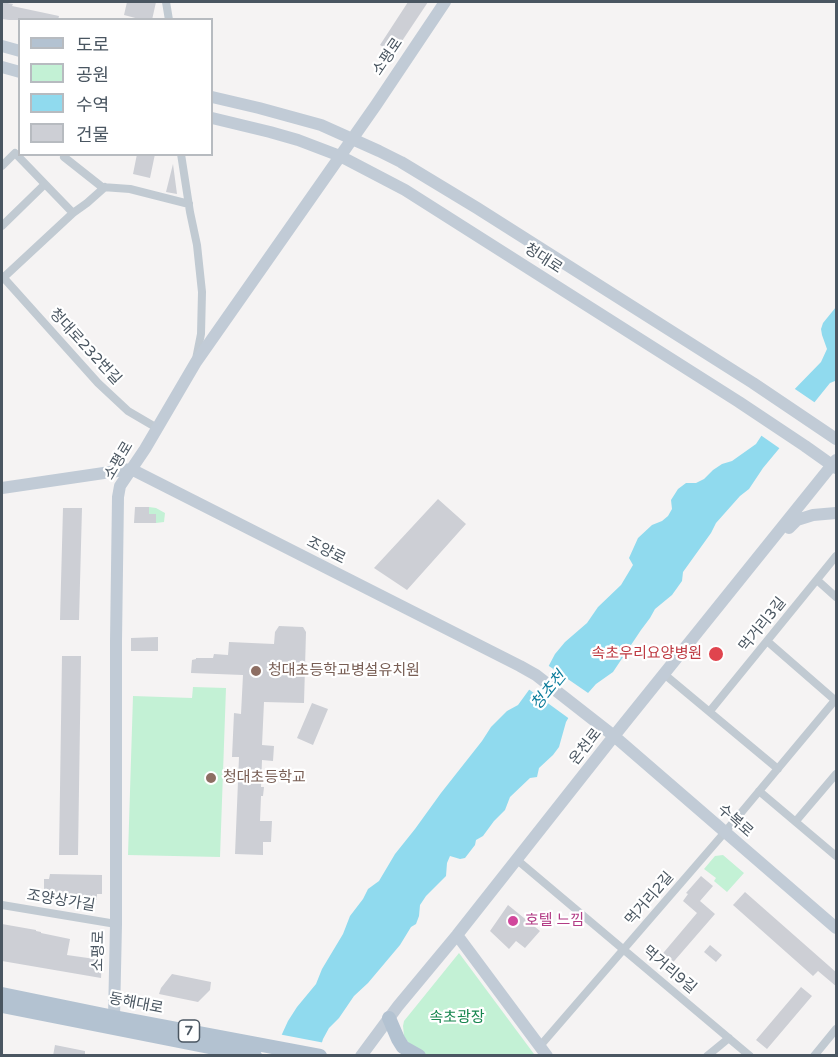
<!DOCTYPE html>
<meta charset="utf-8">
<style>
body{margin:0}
#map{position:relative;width:838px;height:1057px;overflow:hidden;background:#f5f3f3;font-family:"Varela Round","Noto Sans KR",sans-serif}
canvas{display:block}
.frame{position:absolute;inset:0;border:3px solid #4a5661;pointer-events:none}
.legend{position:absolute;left:18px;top:18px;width:195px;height:138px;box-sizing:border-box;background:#fff;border:2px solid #b7bbc0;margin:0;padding:8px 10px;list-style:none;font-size:18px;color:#4a5661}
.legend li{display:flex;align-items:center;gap:12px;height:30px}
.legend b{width:30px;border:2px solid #b7bbc0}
</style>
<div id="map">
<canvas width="838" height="1057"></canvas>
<div class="frame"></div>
<ul class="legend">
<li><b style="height:8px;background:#b3c2d1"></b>도로</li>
<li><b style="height:16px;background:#c3f1d5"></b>공원</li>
<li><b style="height:16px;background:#90daee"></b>수역</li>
<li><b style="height:16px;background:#cdcfd5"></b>건물</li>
</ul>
</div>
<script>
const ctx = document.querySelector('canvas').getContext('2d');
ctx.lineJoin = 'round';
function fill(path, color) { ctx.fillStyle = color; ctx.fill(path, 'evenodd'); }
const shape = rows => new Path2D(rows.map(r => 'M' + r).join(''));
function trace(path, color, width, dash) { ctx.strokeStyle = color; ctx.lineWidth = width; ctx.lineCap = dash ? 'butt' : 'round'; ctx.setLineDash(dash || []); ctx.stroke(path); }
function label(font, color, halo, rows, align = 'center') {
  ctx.font = font + ' "Varela Round","Noto Sans KR",sans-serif'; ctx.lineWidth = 4.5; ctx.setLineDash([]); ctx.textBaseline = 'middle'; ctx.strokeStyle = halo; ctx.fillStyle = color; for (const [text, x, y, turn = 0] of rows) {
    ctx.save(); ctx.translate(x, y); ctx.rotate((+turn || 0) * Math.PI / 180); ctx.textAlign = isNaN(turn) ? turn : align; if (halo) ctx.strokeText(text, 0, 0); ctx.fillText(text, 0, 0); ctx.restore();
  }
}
const green = shape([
 [149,507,156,508,165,513,164,522,156,523,156,514,149,514],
 [193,687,226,688,220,857,128,855,133,696,192,698],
 [723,855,744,873,727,892,714,881,716,878,704,869,715,856],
 [459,953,534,1054,533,1056,428,1055,412,1048,404,1036,403,1026,404,1021]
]);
const water = shape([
 [836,307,836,386,835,381,830,383,805,414,797,427,763,468,749,489,740,496,716,523,711,533,683,572,682,581,672,595,655,609,650,618,641,630,613,672,596,684,573,710,566,722,559,747,553,755,539,768,537,777,530,778,510,797,505,810,494,821,483,836,476,840,475,845,465,858,460,859,450,856,447,863,446,876,426,896,420,905,419,916,416,924,411,927,400,945,368,983,354,996,339,1018,329,1028,323,1039,319,1052,272,1056,288,1021,297,1007,316,984,322,969,343,934,350,916,363,899,368,889,379,881,395,854,415,829,441,793,482,741,491,727,507,711,518,705,534,683,546,671,555,654,565,642,587,623,598,607,621,585,633,565,629,558,638,538,652,525,662,521,668,516,672,509,671,500,678,489,686,483,696,483,704,479,713,470,722,464,732,461,756,444,786,398,821,362,827,349,822,335,821,329,823,323]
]);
const pier = shape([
 [792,387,817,404,803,420,799,429,782,450,759,434,783,396],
 [546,664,591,695,581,704,571,720,527,688],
 [278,1034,325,1043,321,1056,269,1056]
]);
const building = shape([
 [2,2,13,4,12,6,59,16,58,20,9,20,2,19],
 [127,2,156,2,152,20,143,20,124,15],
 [408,2,428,2,394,53,380,45],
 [137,154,155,154,150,178,133,174],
 [173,164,177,194,166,192],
 [438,499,466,524,407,590,374,568],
 [135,507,149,507,149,514,156,514,156,523,134,523],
 [63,508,82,508,79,620,60,620],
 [279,626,303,627,306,632,304,703,264,702,262,745,274,746,273,761,262,760,261,787,264,787,263,796,261,796,260,821,272,821,271,842,263,842,263,855,235,854,239,757,232,757,234,713,241,714,243,675,191,673,192,660,196,659,196,658,213,658,214,654,228,655,229,642,274,644,275,632],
 [158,637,158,651,131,651,131,638],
 [62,656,81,656,78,855,59,855],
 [312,703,328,709,313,745,297,738],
 [50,874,102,875,102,894,97,894,97,900,48,899,48,894,44,894,44,879,49,879],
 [701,876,713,886,700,901,715,914,669,967,659,958,697,913,683,901,688,894,686,893],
 [745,892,837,973,837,987,818,971,813,976,733,905],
 [508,905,540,931,525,948,516,941,509,949,490,931],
 [2,924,36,930,36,931,41,932,41,933,70,939,67,955,102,960,101,978,2,961],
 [710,945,722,955,716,962,704,952],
 [172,974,211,982,210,990,198,1002,159,994,161,988],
 [801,987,812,996,767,1049,756,1040],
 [55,1045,85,1051,85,1056,53,1056]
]);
const street = shape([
 [166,2,169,20],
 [181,154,190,212,197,245,202,292,201,334,196,359],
 [64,157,102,187,130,189,189,204],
 [2,166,15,153,73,213],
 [2,226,45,184],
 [2,276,98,383,128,411,157,428],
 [3,278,73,213,87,203,105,187],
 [817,580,836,597],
 [767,641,836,701],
 [664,674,778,769],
 [710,711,836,556],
 [759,791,836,856],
 [796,821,836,774],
 [516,859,750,1056],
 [2,905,116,924],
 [540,1046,725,832,836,699],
 [707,1056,729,1038],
 [814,1056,836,1029]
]);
const secondary = shape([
 [2,46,20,51],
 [2,67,20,72],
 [212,97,259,108,321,125,379,151,401,162,477,208,753,383,836,439],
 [212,118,270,132,298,140,340,156,405,190,739,402,805,446,836,468],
 [2,488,131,469,520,666,536,675,614,736,836,928],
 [789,528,797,520,813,515,836,513],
 [457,935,547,1056],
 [114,1017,116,924,116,641,118,497,120,486,145,449,196,362,376,105,445,2],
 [361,1056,398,1006,457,935,614,736,836,460]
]);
const primary = shape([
 [2,994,114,1017,320,1056],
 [2,1006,255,1056],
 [389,1018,398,1039,403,1047,419,1056]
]);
const markers = [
 [716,654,8,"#e0444e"],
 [256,671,6,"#8d6e63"],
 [211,778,6,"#8d6e63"],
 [513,921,6,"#d1479c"]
];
const shields = [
 [189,1031,21]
];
const shieldNames = [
 ["7",189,1031]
];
const streetNames = [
 ["소평로",388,57,-56],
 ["청대로",543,259,33],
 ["청대로232번길",85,347,47],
 ["소평로",119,461,-59],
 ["조양로",326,551,27],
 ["먹거리3길",763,625,-51],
 ["온천로",586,747,-52],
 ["수복로",735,821,41],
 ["먹거리2길",650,899,-49],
 ["조양상가길",61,901,9],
 ["소평로",99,951,-89],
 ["먹거리9길",669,970,40],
 ["동해대로",136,1004,11]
];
const healthNames = [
 ["속초우리요양병원",702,654]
];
const educationNames = [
 ["청대초등학교병설유치원",268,671],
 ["청대초등학교",223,778]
];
const hotelNames = [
 ["호텔 느낌",525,921]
];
const parkNames = [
 ["속초광장",457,1018]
];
const waterNames = [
 ["청초천",549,691,-51]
];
fill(green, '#c3f1d5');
fill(water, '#90daee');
fill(pier, '#f5f3f3');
fill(building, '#cdcfd5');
trace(street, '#c1cad2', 8);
trace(secondary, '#c1cbd6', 12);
trace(primary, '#b3c2d1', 14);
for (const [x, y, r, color] of markers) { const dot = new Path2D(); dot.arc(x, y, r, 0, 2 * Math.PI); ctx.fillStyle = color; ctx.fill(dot); trace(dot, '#fff', 2); }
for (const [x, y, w] of shields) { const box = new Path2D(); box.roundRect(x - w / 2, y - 11, w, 22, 4.5); ctx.fillStyle = '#fff'; ctx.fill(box); trace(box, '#4a5661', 1.5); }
label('bold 14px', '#4a5661', null, shieldNames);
label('15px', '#4a5661', '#fff', streetNames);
label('15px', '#be3a42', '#fff', healthNames, 'right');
label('15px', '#785e54', '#fff', educationNames, 'left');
label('15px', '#b23c85', '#fff', hotelNames, 'left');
label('15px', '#17864f', '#fff', parkNames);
label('italic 16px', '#0c7c9b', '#fff', waterNames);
</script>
